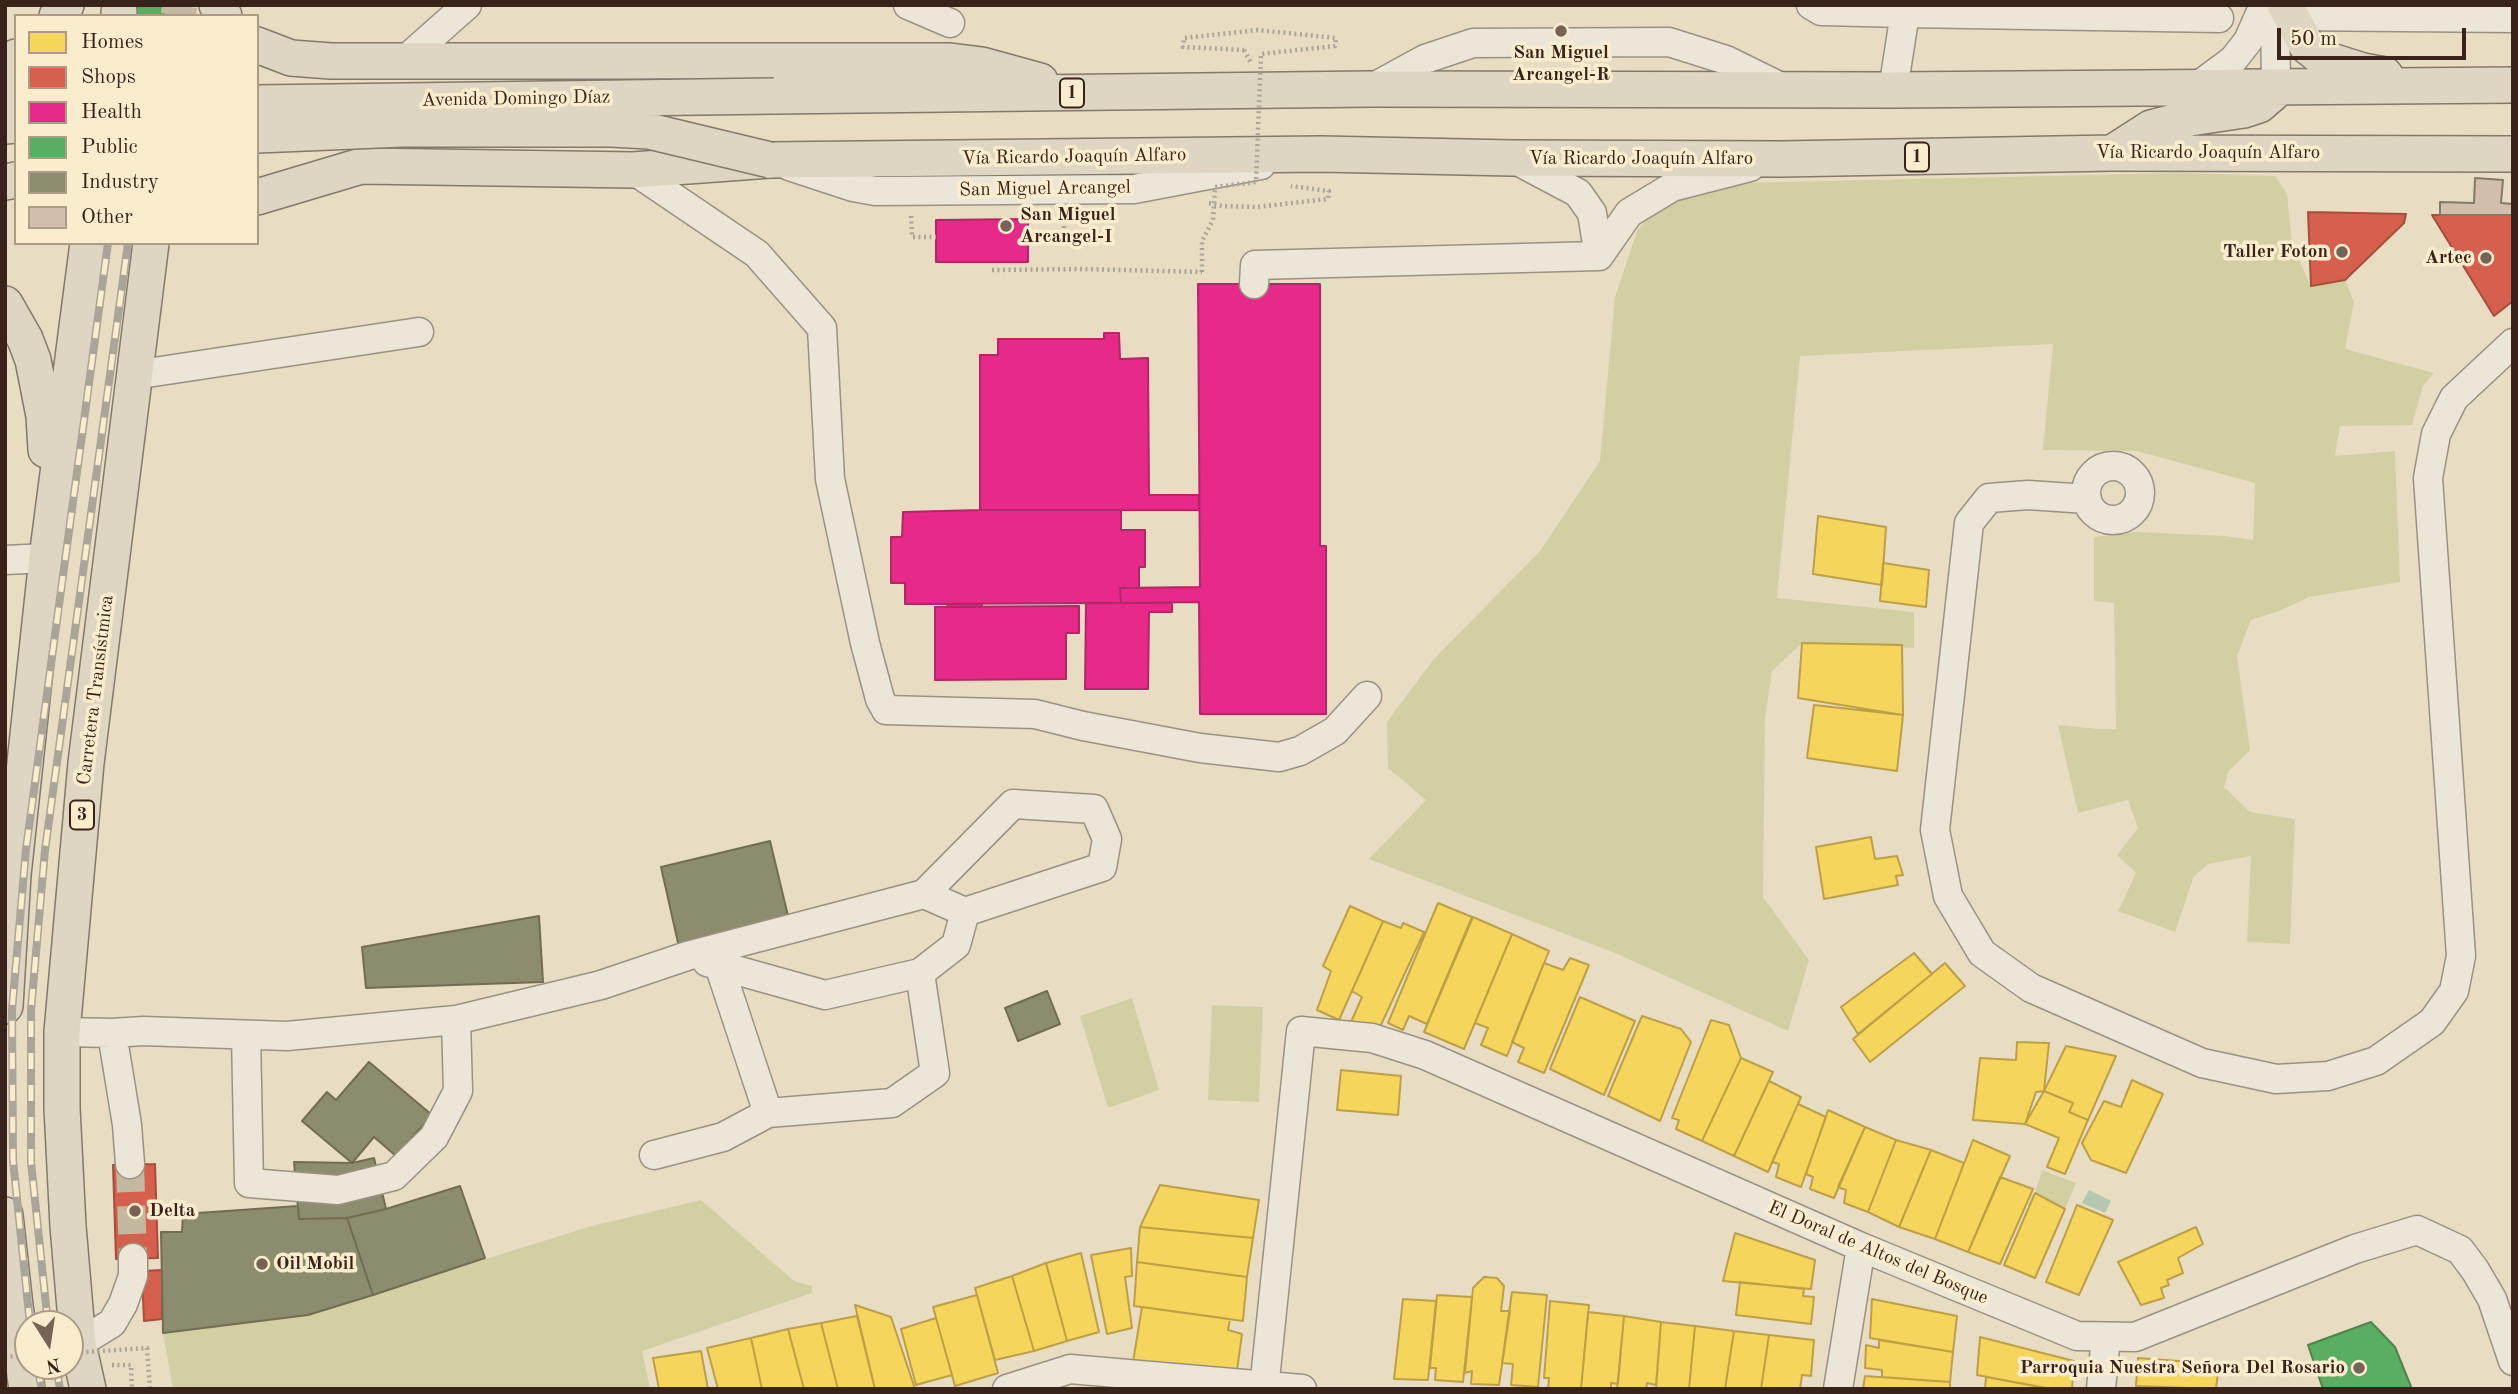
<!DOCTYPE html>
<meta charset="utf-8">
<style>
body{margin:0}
#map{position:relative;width:2518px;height:1394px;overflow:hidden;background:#e8ddc2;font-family:"Old Standard TT",serif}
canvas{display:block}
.frame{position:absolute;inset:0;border:7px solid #38221a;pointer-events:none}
.legend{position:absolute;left:14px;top:14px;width:245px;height:231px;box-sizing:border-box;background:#faedce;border:2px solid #ac9c86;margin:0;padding:9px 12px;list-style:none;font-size:21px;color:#38221a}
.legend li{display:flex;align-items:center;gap:14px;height:35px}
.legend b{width:35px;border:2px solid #ac9c86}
.north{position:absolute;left:14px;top:1310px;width:70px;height:70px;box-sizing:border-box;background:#faedce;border:2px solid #ac9c86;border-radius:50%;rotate:168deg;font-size:19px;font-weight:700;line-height:28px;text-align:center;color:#38221a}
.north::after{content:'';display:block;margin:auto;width:24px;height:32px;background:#766355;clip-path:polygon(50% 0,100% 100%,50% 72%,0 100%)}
.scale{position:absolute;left:2277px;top:28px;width:189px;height:32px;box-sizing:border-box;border:4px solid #38221a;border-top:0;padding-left:9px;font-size:21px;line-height:24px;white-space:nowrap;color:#38221a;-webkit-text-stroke:5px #faedce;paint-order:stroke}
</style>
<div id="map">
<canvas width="2518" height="1394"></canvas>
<div class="frame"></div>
<ul class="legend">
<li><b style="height:19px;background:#f6d55c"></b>Homes</li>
<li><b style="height:19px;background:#d6604d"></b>Shops</li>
<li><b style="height:19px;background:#e7298a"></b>Health</li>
<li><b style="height:19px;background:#5aae61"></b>Public</li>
<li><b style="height:19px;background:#8c8c6e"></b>Industry</li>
<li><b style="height:19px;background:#d2bfab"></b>Other</li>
</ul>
<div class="north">N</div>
<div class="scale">50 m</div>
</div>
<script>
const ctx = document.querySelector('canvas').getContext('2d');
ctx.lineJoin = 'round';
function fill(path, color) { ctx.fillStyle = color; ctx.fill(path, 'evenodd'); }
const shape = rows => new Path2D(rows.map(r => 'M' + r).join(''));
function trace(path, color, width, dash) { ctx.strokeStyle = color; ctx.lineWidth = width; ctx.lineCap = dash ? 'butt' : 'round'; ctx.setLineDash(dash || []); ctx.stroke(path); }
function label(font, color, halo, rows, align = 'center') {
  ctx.font = font + ' "Old Standard TT",serif'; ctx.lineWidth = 7; ctx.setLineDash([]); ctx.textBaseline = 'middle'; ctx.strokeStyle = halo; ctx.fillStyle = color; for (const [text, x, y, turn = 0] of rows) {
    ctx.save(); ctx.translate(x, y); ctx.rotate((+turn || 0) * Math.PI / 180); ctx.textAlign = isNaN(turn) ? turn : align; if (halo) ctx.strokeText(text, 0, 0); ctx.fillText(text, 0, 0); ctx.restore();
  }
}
const green = shape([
 [2179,173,2275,176,2287,194,2292,243,2310,285,2345,280,2354,302,2345,349,2434,373,2423,386,2412,425,2340,426,2335,456,2395,451,2400,582,2309,597,2279,611,2251,620,2237,656,2250,750,2229,771,2224,787,2250,812,2295,819,2290,944,2247,942,2251,856,2208,864,2194,876,2175,932,2118,911,2136,873,2117,855,2138,828,2128,800,2078,813,2058,725,2098,729,2116,729,2114,603,2094,601,2094,537,2137,532,2225,536,2253,540,2255,483,2137,451,2043,450,2053,344,1800,356,1777,598,1914,612,1914,648,1802,643,1772,671,1765,718,1763,897,1809,960,1788,1031,1615,953,1369,859,1426,800,1388,768,1387,722,1433,660,1540,551,1600,461,1615,297,1637,231,1667,196,1737,183],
 [1132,998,1159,1090,1108,1108,1080,1016],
 [1212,1005,1263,1007,1259,1102,1208,1100],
 [2042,1170,2076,1183,2065,1209,2035,1193],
 [701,1200,794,1281,812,1286,812,1293,642,1351,650,1389,173,1389,163,1333,308,1315,588,1227]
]);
const water = shape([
 [2089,1190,2111,1201,2105,1213,2082,1203]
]);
const homes = shape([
 [1818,516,1886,527,1882,585,1813,574,1818,516],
 [1883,563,1929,570,1926,607,1880,601,1883,563],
 [1802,643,1902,645,1903,715,1798,698,1802,643],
 [1814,705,1903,715,1897,771,1807,758,1814,705],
 [1871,837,1875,859,1897,856,1903,875,1896,876,1898,885,1824,899,1816,847,1871,837],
 [1438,903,1472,917,1427,1024,1409,1016,1403,1030,1388,1023,1438,903],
 [1350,906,1383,921,1339,1020,1317,1010,1331,971,1323,966,1350,906],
 [1473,917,1512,934,1464,1049,1424,1032,1473,917],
 [1383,921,1401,928,1403,923,1424,932,1380,1027,1351,1022,1362,997,1352,991,1383,921],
 [1512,934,1549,951,1507,1056,1481,1045,1488,1028,1475,1023,1512,934],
 [1914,953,1932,974,1858,1034,1841,1007,1914,953],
 [1570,958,1589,965,1544,1073,1518,1062,1524,1048,1512,1042,1544,963,1563,970,1570,958],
 [1945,963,1965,986,1870,1062,1853,1039,1945,963],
 [1580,997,1635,1021,1604,1095,1550,1069,1580,997],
 [1642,1016,1681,1029,1691,1042,1660,1121,1608,1096,1642,1016],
 [1711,1020,1729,1025,1741,1058,1702,1141,1676,1129,1679,1120,1672,1118,1711,1020],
 [2017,1042,2049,1043,2044,1091,2036,1092,2025,1124,1973,1120,1980,1058,2016,1060,2017,1042],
 [2066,1046,2116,1056,2088,1120,2069,1112,2073,1103,2044,1091,2066,1046],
 [1741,1058,1773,1072,1734,1156,1702,1141,1741,1058],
 [1341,1070,1401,1076,1398,1115,1337,1110,1341,1070],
 [2132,1080,2163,1094,2126,1173,2091,1160,2082,1143,2104,1101,2121,1107,2132,1080],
 [1769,1081,1801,1097,1768,1172,1734,1156,1769,1081],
 [2044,1091,2073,1103,2069,1112,2088,1120,2065,1174,2047,1167,2059,1138,2025,1124,2044,1091],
 [1798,1104,1826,1117,1801,1187,1776,1177,1779,1164,1772,1162,1798,1104],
 [1828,1110,1865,1127,1834,1198,1810,1189,1813,1177,1806,1174,1828,1110],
 [1865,1127,1896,1140,1868,1212,1844,1203,1846,1190,1838,1187,1865,1127],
 [1896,1140,1931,1150,1899,1227,1868,1212,1896,1140],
 [1973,1140,2010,1156,1968,1252,1935,1239,1973,1140],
 [1931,1150,1964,1163,1935,1239,1899,1227,1931,1150],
 [2000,1177,2033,1189,2000,1264,1968,1252,2000,1177],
 [1160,1185,1259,1200,1253,1238,1140,1227,1160,1185],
 [2035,1193,2065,1209,2035,1278,2004,1265,2035,1193],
 [2077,1205,2113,1220,2079,1295,2046,1282,2077,1205],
 [1140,1227,1253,1238,1247,1277,1137,1262,1140,1227],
 [2196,1227,2203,1244,2178,1258,2183,1273,2167,1280,2169,1285,2161,1288,2164,1298,2141,1305,2118,1262,2196,1227],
 [1735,1233,1815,1260,1811,1289,1723,1281,1735,1233],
 [1131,1248,1132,1276,1125,1277,1132,1328,1107,1334,1091,1255,1131,1248],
 [1081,1253,1099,1332,1067,1341,1046,1263,1081,1253],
 [1137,1262,1247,1277,1243,1321,1134,1306,1137,1262],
 [1046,1263,1067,1341,1034,1351,1012,1276,1046,1263],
 [1012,1276,1034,1351,995,1360,975,1288,1012,1276],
 [1484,1277,1497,1278,1504,1286,1501,1311,1510,1311,1499,1385,1471,1384,1472,1371,1465,1373,1473,1288,1484,1277],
 [1740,1282,1804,1289,1803,1296,1814,1297,1811,1324,1736,1315,1740,1282],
 [1512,1292,1547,1295,1538,1387,1511,1385,1513,1364,1502,1363,1512,1292],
 [977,1295,998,1373,955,1386,933,1307,977,1295],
 [1437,1295,1472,1297,1463,1382,1435,1380,1436,1368,1430,1368,1437,1295],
 [1403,1299,1436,1301,1428,1380,1394,1379,1403,1299],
 [1872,1299,1957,1316,1953,1352,1870,1338,1872,1299],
 [1550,1301,1589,1305,1581,1389,1548,1389,1549,1378,1544,1378,1550,1301],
 [855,1305,891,1317,915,1389,875,1389,855,1305],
 [1142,1307,1230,1319,1228,1330,1242,1334,1236,1377,1133,1362,1142,1307],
 [1588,1312,1624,1316,1618,1384,1611,1383,1611,1389,1581,1389,1588,1312],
 [857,1316,875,1389,838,1389,821,1323,857,1316],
 [1624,1316,1661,1322,1656,1385,1647,1383,1646,1389,1617,1389,1624,1316],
 [936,1318,952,1375,916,1385,901,1329,936,1318],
 [1661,1322,1695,1326,1689,1389,1656,1389,1661,1322],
 [821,1323,838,1389,804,1389,788,1329,821,1323],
 [1695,1326,1734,1331,1725,1389,1689,1389,1695,1326],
 [788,1329,804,1389,762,1389,751,1338,788,1329],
 [1734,1331,1769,1335,1761,1389,1725,1389,1734,1331],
 [1769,1335,1814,1340,1811,1376,1802,1375,1800,1389,1761,1389,1769,1335],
 [1980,1337,2074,1361,2072,1389,2051,1389,1977,1375,1980,1337],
 [751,1338,762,1389,718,1389,707,1348,751,1338],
 [1879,1340,1953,1352,1950,1382,1882,1377,1882,1370,1865,1368,1866,1345,1879,1348,1879,1340],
 [701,1351,708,1389,659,1389,653,1358,701,1351],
 [2138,1358,2219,1364,2216,1389,2136,1386,2138,1358],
 [1865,1376,1950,1382,1950,1389,1863,1389,1865,1376],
 [1986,1377,2051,1389,1985,1389,1986,1377]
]);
const shops = shape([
 [2308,212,2406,214,2404,223,2345,280,2311,286,2308,212],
 [2432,215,2513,215,2513,301,2494,316,2432,215],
 [155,1164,158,1258,116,1259,113,1165,155,1164],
 [162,1270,162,1319,144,1321,142,1271,162,1270]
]);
const health = shape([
 [1028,219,1028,262,936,262,936,220,1028,219],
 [1198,284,1320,284,1320,546,1326,546,1326,714,1200,714,1199,602,1121,603,1120,588,1200,587,1198,284],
 [1104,333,1119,333,1120,359,1148,358,1149,495,1199,495,1199,510,980,510,980,355,998,355,998,339,1104,339,1104,333],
 [980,510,1121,510,1121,530,1145,530,1145,567,1139,567,1139,588,1120,588,1121,603,905,604,905,583,891,583,891,537,902,537,903,512,980,510],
 [1086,603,1172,603,1172,612,1149,612,1148,689,1085,689,1086,603],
 [948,604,982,604,982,607,947,607,948,604],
 [1079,606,1079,633,1066,633,1066,679,935,680,935,607,1079,606]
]);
const public = shape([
 [116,5,191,5,181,16,122,16,116,5],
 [2371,1322,2395,1347,2412,1389,2323,1389,2308,1345,2371,1322]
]);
const industry = shape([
 [770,841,789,920,679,947,661,867,770,841],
 [539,916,543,982,366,988,362,947,539,916],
 [1047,991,1060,1024,1018,1041,1005,1008,1047,991],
 [369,1062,432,1115,396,1156,374,1137,352,1163,302,1121,327,1092,336,1100,369,1062],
 [374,1158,386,1209,347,1218,299,1219,294,1162,352,1163,374,1158],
 [460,1186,485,1258,373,1295,347,1218,386,1209,460,1186],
 [298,1206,299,1219,347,1218,373,1295,308,1315,163,1333,161,1232,182,1232,183,1214,298,1206]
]);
const building = shape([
 [2475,178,2503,180,2501,203,2513,204,2513,215,2440,215,2440,202,2474,203,2475,178]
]);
const minorTunnel = shape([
 [130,1164,133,1258]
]);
const majorTunnel = shape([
 [178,16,180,5]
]);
const path = shape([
 [1244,50,1251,63],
 [1209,203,1222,206,1257,207,1328,199,1329,191,1291,186],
 [911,216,912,237,936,237],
 [1028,236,1064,236,1064,216],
 [992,270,1082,269,1202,272],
 [112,1365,131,1365,132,1389]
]);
const minor = shape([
 [908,5,950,23],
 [1811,5,1821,11,1905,13,1893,90],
 [2275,5,2276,88],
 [1905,13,2219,18],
 [2290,16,2513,18],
 [405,60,467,5],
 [1370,89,1425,59,1473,43,1669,42,1726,60,1785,89],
 [2194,89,2233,60,2248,41,2264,5],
 [1512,158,1578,193,1592,213,1599,256],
 [789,166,853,187,875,191,1134,189,1261,165],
 [633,170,757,254,822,328,830,479,865,643,880,699,886,710,1035,714,1083,726,1200,748,1279,757,1300,751,1335,731,1367,696],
 [1599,256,1629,213,1672,187,1750,167],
 [1254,284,1255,265,1599,256],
 [134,375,419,332],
 '2086 493a27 27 0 1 1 54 0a27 27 0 1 1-54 0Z',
 [2087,499,2028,495,1989,498,1969,523,1935,830,1948,896,1982,953,2031,988,2202,1063,2276,1079,2328,1076,2376,1061,2432,1022,2454,991,2461,956,2428,478,2436,434,2454,398,2513,343],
 [5,560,47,558],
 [707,962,825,995,920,973,956,945,965,912],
 [719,965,768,1113,892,1103,935,1073,920,973],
 [62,1032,112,1033,143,1031,287,1036,456,1020,601,985,687,956,924,894,965,912,1102,867,1107,839,1094,809,1013,804,924,894],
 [112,1033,127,1125,130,1164],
 [246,1035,249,1183,338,1190,394,1176,434,1137,458,1091,456,1020],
 [654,1155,723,1137,768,1113],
 [78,1344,112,1323,123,1304,133,1276,133,1258],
 [1007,1389,1070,1369,1302,1389],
 [1264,1389,1301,1031,1372,1038,1425,1055,1861,1247,2077,1336,2135,1337,2355,1249,2417,1230,2460,1250,2475,1270,2492,1299,2513,1361],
 [1838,1389,1861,1247],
 [2101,1389,2106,1337]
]);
const major = shape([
 [217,5,224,16],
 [2285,5,2307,46,2322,58,2363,71,2385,75],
 [57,16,66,5],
 [119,16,119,12],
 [257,45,291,58,331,61,950,61,982,65,1040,81],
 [5,66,16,57],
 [774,96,1370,89,1893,90,2513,85],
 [5,97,16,97],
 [5,126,16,125],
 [2112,153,2151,128,2190,118,2244,110,2259,105,2273,93],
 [5,182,16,180],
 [257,197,361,166,633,170,770,160,1321,154,1512,158,1782,159,2112,153,2513,154],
 [5,304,25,339,33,360,44,416,46,450],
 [5,1006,13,875,47,558,88,243],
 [5,1215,15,1306,27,1389],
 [88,1389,78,1344,68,1226,62,1108,62,1032,86,763,151,243]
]);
const rail = shape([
 [30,1324,13,1160,12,1010,26,849,108,243],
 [48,1324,31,1162,31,1010,45,850,128,243],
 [37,1366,42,1389],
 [56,1366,60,1389]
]);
const pathBridge = shape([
 [1202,272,1202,241,1213,220,1215,187,1256,182,1261,54,1335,46,1336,38,1258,30,1184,38,1183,47,1244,50],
 [70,1353,147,1348,150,1389],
 [5,1357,28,1355]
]);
const majorBridge = shape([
 [257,103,774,96],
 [257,135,402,129,611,129,649,131,770,160]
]);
const markers = [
 [1561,31,7,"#766355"],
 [1006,226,7,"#766355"],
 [2342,252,7,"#766355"],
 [2486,258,7,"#766355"],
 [135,1211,7,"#766355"],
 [262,1264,7,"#766355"],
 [2359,1368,7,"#766355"]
];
const shields = [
 [1072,93,24],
 [1917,157,24],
 [82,815,24]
];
const shieldNames = [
 ["1",1072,93],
 ["1",1917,157],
 ["3",82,815]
];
const poiNames = [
 ["San Miguel",1561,53,"center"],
 ["Arcangel-R",1561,75,"center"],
 ["San Miguel",1020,215],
 ["Arcangel-I",1020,237],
 ["Taller Foton",2328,252,"right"],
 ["Artec",2472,258,"right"],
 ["Delta",149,1211],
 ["Oil Mobil",276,1264],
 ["Parroquia Nuestra Señora Del Rosario",2345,1368,"right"]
];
const streetNames = [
 ["Avenida Domingo Díaz",516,99,-1],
 ["Vía Ricardo Joaquín Alfaro",2208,153],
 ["Vía Ricardo Joaquín Alfaro",1074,157,-1],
 ["Vía Ricardo Joaquín Alfaro",1641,159],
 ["San Miguel Arcangel",1045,189,-1],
 ["Carretera Transístmica",96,690,-83],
 ["El Doral de Altos del Bosque",1878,1253,23]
];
fill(green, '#d2cfa3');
fill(water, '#b4c8af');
fill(homes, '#f6d55c');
trace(homes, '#bd9f48', 2);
fill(shops, '#d6604d');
trace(shops, '#a74d3e', 2);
fill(health, '#e7298a');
trace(health, '#b22768', 2);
fill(public, '#5aae61');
trace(public, '#50844c', 2);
fill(industry, '#8c8c6e');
trace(industry, '#736c55', 2);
fill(building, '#d2bfab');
trace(building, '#82796b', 2);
trace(minorTunnel, '#c5b8a0', 28, [28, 14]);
trace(majorTunnel, '#c5b8a0', 35, [35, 18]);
trace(minor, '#9a9182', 31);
trace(major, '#82796b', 38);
trace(path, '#aba499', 4.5, [2, 3.5]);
trace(minor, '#ebe6d8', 28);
trace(major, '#dfd5c3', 35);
trace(rail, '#aba499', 8);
trace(rail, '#faedce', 5, [16]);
trace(majorBridge, '#82796b', 38, []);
trace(pathBridge, '#aba499', 4.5, [2, 3.5]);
trace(majorBridge, '#dfd5c3', 35);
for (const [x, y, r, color] of markers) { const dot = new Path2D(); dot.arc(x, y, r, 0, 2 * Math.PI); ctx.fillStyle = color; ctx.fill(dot); trace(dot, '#faedce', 2.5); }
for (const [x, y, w] of shields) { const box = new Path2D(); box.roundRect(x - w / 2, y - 14.5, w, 29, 5); ctx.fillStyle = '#faedce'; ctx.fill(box); trace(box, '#38221a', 2); }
label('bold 18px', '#38221a', null, shieldNames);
label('bold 19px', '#38221a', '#faedce', poiNames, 'left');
label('19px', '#38221a', '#faedce', streetNames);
</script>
